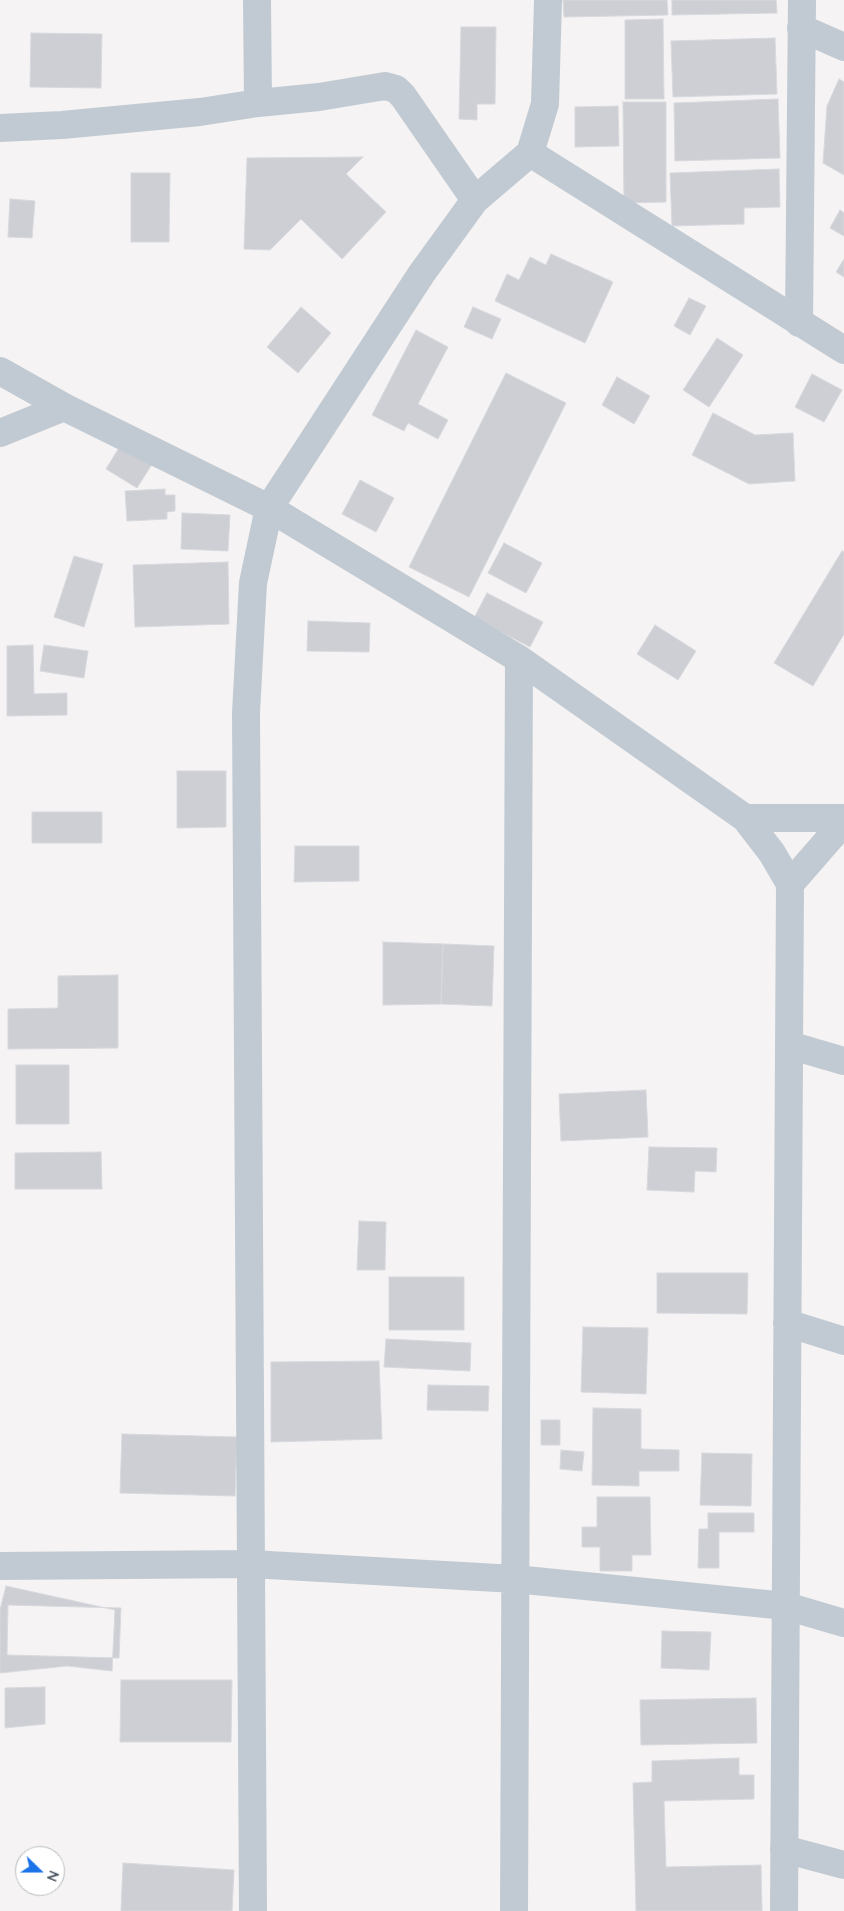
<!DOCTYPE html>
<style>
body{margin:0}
#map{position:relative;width:844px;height:1911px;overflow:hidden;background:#f5f3f3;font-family:Quicksand,sans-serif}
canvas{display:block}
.north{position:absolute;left:15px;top:1846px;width:50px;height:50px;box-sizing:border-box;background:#fff;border:1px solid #b7bbc0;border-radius:50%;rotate:112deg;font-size:14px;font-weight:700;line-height:20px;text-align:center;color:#4a5661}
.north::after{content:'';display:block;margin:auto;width:18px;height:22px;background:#1a73e8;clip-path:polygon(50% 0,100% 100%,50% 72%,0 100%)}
</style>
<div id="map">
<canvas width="844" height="1911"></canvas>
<div class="north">N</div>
</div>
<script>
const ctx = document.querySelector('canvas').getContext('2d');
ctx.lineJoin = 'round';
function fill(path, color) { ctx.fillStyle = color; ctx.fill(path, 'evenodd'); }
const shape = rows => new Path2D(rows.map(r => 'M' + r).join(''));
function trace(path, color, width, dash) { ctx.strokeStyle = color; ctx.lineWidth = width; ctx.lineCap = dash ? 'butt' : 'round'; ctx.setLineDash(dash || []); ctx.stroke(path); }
const building = shape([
 [563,0,667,0,668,15,564,17,563,0],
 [672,0,776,0,777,13,672,15,672,0],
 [663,19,664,99,625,99,625,20,663,19],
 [461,27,496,27,495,104,477,104,477,120,459,119,461,27],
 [31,33,102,34,101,88,30,87,31,33],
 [775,38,777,94,673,97,671,41,775,38],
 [839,79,844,82,844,175,823,163,827,106,839,79],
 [778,99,780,158,675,161,674,103,778,99],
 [623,102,666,102,666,202,624,203,623,102],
 [618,106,619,146,575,147,575,107,618,106],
 [363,157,346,174,386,212,342,259,301,219,270,250,244,249,247,158,363,157],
 [779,169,780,207,744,208,744,224,672,226,670,173,779,169],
 [131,173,170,173,169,242,131,242,131,173],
 [10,199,35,201,32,238,8,237,10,199],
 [840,210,844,213,844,236,830,228,840,210],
 [551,254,613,282,585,343,495,301,507,274,519,280,530,257,546,265,551,254],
 [844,259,844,277,836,272,844,259],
 [689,298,706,306,690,335,674,326,689,298],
 [301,307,331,333,298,373,267,347,301,307],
 [473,307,501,319,492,339,464,327,473,307],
 [416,330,448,347,418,404,448,420,438,439,408,423,404,431,372,415,416,330],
 [717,338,743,355,709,407,683,390,717,338],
 [506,373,566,403,469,597,409,567,506,373],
 [812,374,842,390,824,422,795,407,812,374],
 [617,377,650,396,634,424,602,405,617,377],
 [713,413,755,435,793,433,795,481,749,484,692,455,713,413],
 [125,438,156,458,137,488,106,469,125,438],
 [360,480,394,498,376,532,342,514,360,480],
 [165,489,165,495,175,495,175,511,167,512,167,519,127,521,125,491,165,489],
 [182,513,230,515,228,551,181,549,182,513],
 [504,543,542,563,526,593,488,573,504,543],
 [842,551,844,552,844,634,813,686,774,663,842,551],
 [74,556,103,564,84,627,54,617,74,556],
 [228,562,229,624,135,627,133,565,228,562],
 [487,593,543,622,530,647,474,618,487,593],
 [308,621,370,623,369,652,307,651,308,621],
 [655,625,696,651,678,680,637,654,655,625],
 [33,645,34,694,67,693,67,715,7,716,7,646,33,645],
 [44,645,88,651,84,678,40,671,44,645],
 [177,771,226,771,226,827,177,828,177,771],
 [32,812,102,812,102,843,32,843,32,812],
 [295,846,359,846,359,881,294,882,295,846],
 [383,942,443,944,441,1004,383,1005,383,942],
 [443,944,494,946,492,1006,441,1004,443,944],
 [118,975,118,1048,8,1049,8,1009,58,1008,58,976,118,975],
 [16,1065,69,1065,69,1124,16,1124,16,1065],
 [646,1090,648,1137,561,1141,559,1094,646,1090],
 [649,1147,717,1148,716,1172,695,1171,694,1192,647,1190,649,1147],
 [101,1152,102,1189,15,1189,15,1153,101,1152],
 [359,1221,386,1222,385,1270,357,1270,359,1221],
 [657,1273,748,1273,747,1314,657,1313,657,1273],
 [389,1277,464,1277,464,1330,389,1330,389,1277],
 [583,1327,648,1328,646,1394,581,1392,583,1327],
 [386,1339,471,1343,470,1371,384,1367,386,1339],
 [379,1361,382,1439,271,1442,271,1362,379,1361],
 [428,1385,489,1386,488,1411,427,1410,428,1385],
 [593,1408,641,1409,641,1449,679,1450,679,1471,639,1471,639,1486,592,1485,593,1408],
 [541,1420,560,1420,560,1445,541,1445,541,1420],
 [122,1434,237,1437,235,1496,120,1493,122,1434],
 [561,1450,584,1452,582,1471,560,1469,561,1450],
 [702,1453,752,1454,751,1506,700,1505,702,1453],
 [597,1497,650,1497,651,1555,632,1555,632,1571,600,1571,600,1547,582,1547,582,1527,597,1527,597,1497],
 [708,1513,754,1513,754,1532,719,1532,719,1568,698,1568,699,1529,708,1529,708,1513],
 [6,1586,115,1610,112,1671,67,1666,0,1673,0,1610,6,1586],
 [8,1605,121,1608,119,1658,7,1655,8,1605],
 [662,1631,711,1632,709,1670,661,1668,662,1631],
 [121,1680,232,1680,231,1742,120,1742,121,1680],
 [45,1687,45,1724,5,1728,5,1688,45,1687],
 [756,1698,757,1743,641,1745,640,1700,756,1698],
 [739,1758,739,1775,754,1775,754,1799,664,1801,666,1867,761,1865,762,1911,636,1911,633,1783,652,1782,652,1761,739,1758],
 [123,1863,234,1870,232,1911,121,1911,123,1863]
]);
const street = shape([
 [257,0,258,103],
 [801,28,844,47],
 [0,128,62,125,200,112,258,103,319,97,385,86,396,89,403,96,475,200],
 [530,153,844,350],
 [799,323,802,0],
 [0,371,64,407,269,508,519,659,745,818,772,853,790,884,784,1911],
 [0,433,64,407],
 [745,818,844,818],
 [790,884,844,822],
 [789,1045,844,1061],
 [787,1323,844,1341],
 [0,1566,251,1564,515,1579,786,1606,844,1623],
 [784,1849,844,1865],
 [253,1911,246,713,253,583,269,508,422,273,475,200,530,153,545,104,548,0],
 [514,1911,519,659]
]);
fill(building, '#cdcfd5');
trace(building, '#d7d9de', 1);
trace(street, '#c1cad2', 28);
</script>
